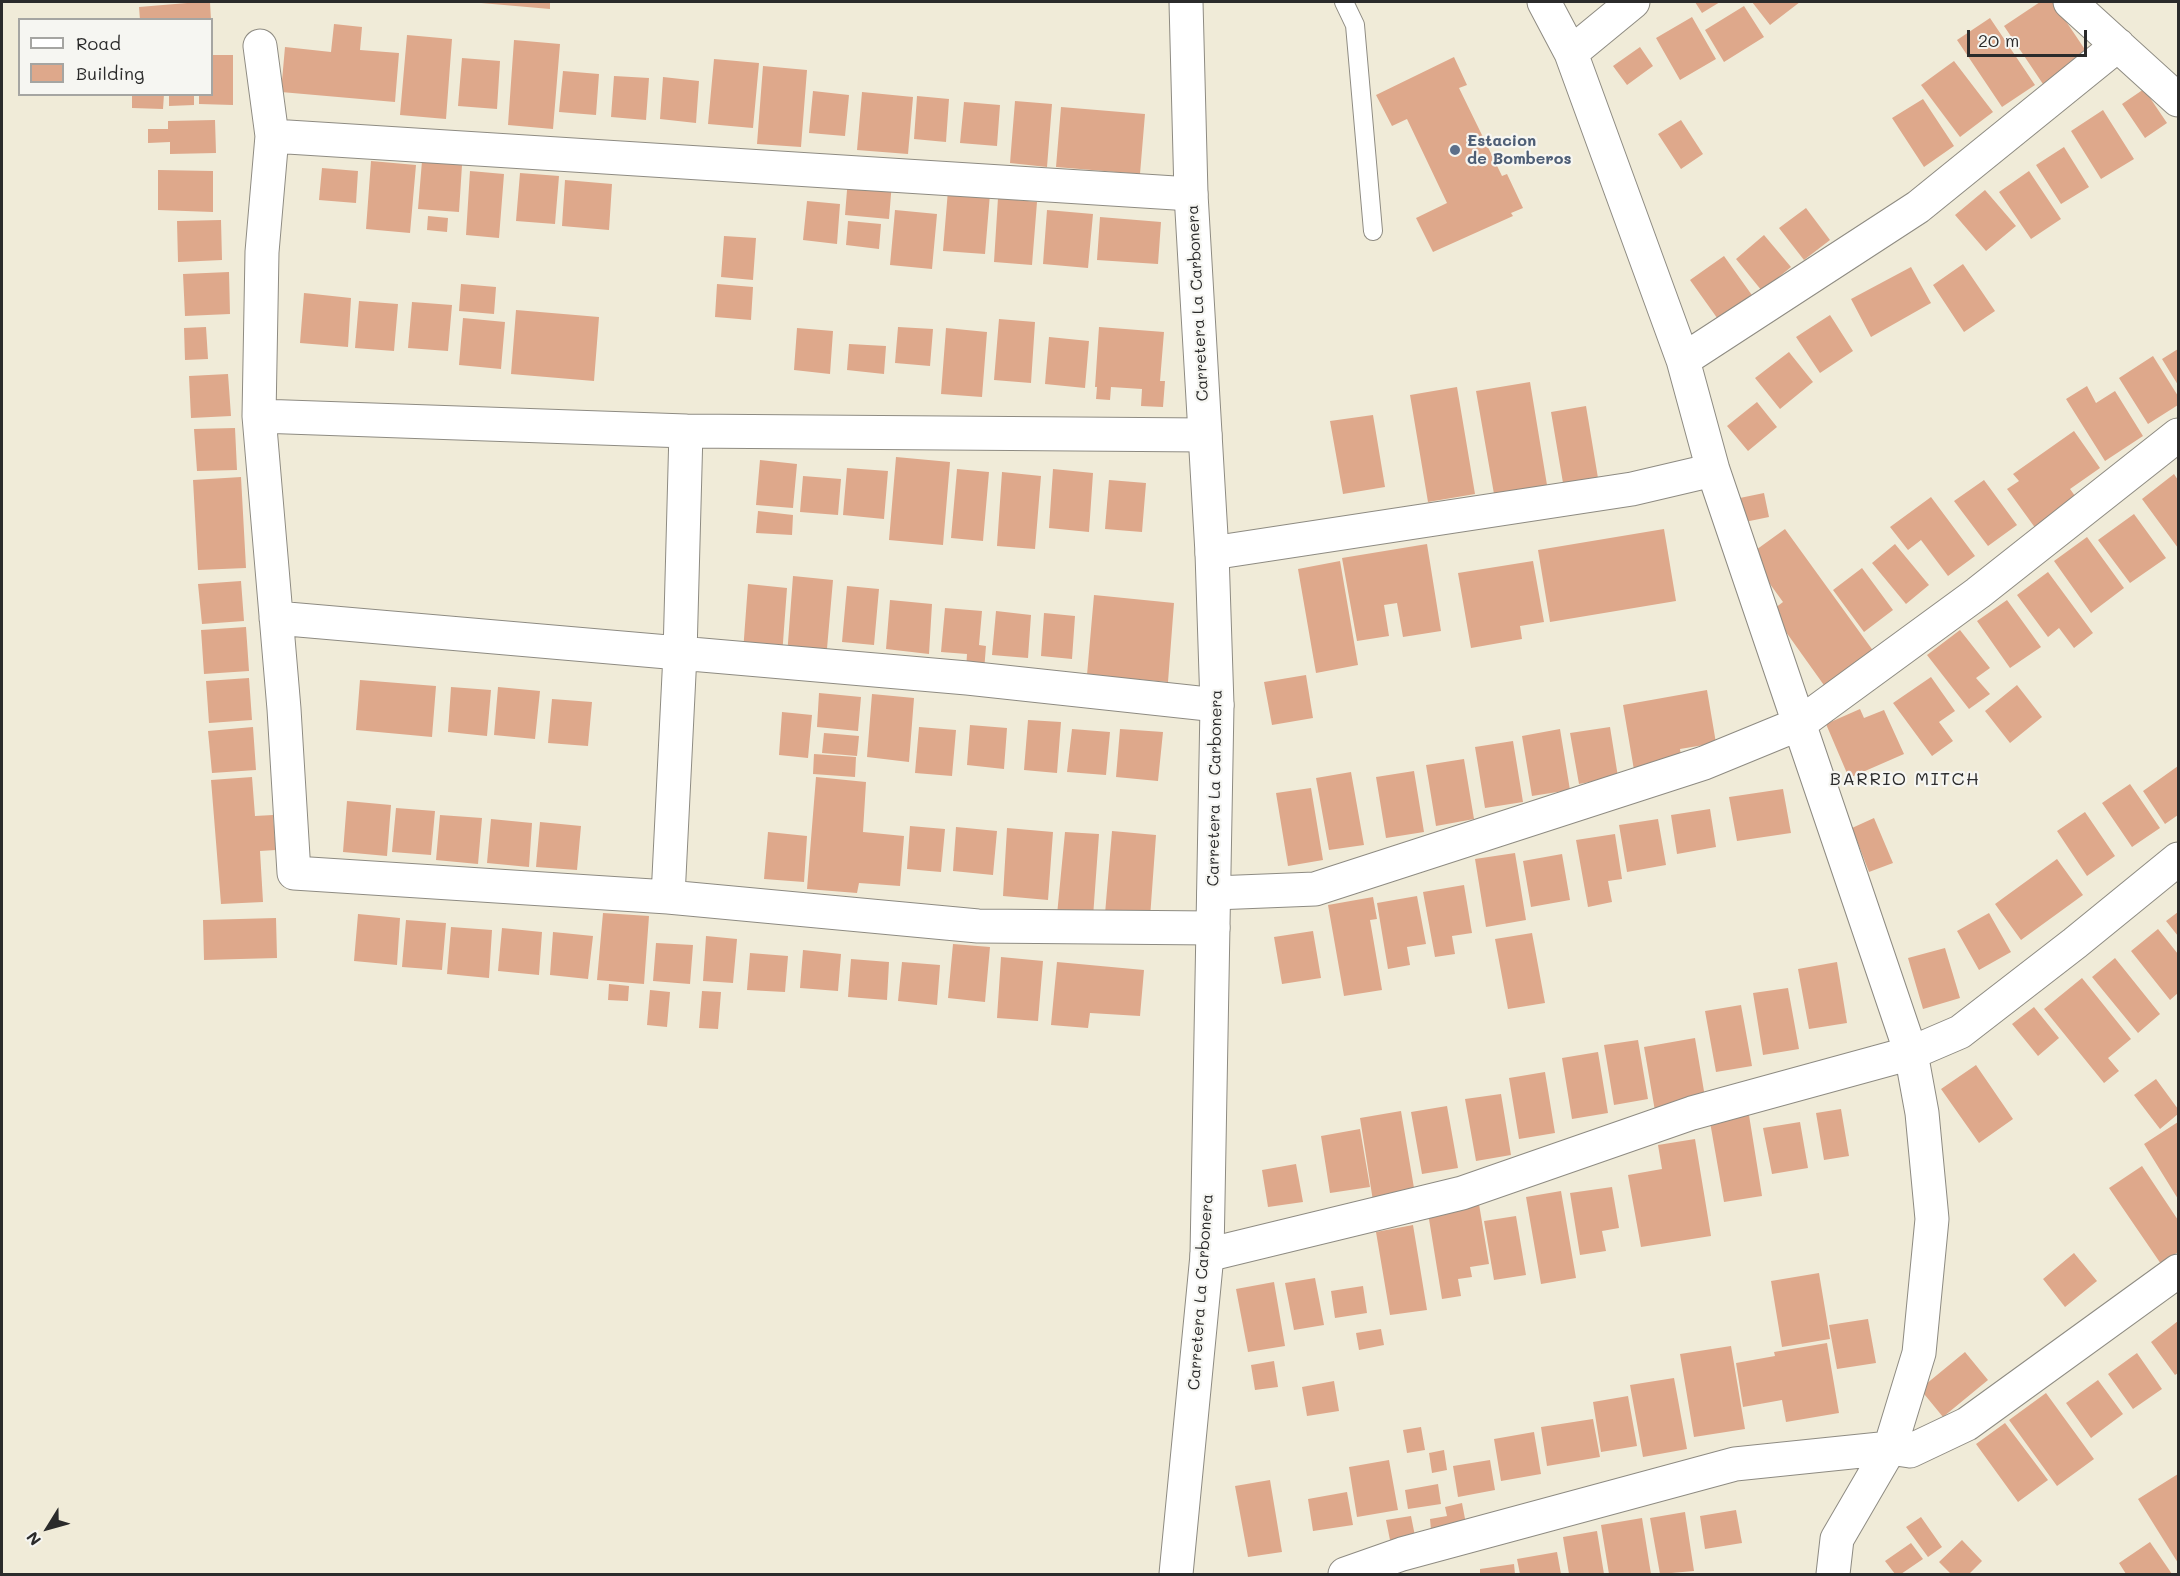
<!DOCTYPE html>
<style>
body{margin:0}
#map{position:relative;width:2180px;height:1576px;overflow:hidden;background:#f0ebd8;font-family:Mali,sans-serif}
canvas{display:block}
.frame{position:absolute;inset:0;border:3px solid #2b2b2b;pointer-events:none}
.legend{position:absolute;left:18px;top:18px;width:195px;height:78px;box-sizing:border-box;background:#f6f6f2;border:2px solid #a5a5a2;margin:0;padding:8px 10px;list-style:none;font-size:18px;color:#2b2b2b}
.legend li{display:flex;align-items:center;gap:12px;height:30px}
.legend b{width:30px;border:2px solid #a5a5a2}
.north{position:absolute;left:18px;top:1498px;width:60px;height:60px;-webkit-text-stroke:4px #f6f6f2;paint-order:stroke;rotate:233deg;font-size:16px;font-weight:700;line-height:24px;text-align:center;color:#2b2b2b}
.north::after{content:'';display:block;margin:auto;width:21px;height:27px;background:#2b2b2b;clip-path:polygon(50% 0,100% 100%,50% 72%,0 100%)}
.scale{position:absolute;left:1967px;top:30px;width:120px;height:27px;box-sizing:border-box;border:3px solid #2b2b2b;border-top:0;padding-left:8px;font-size:18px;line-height:21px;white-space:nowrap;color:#2b2b2b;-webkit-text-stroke:4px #f6f6f2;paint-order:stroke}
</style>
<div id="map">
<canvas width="2180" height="1576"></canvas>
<div class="frame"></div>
<ul class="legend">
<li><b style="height:8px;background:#fff"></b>Road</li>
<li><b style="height:16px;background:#dea88b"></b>Building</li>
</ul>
<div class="north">N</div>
<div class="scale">20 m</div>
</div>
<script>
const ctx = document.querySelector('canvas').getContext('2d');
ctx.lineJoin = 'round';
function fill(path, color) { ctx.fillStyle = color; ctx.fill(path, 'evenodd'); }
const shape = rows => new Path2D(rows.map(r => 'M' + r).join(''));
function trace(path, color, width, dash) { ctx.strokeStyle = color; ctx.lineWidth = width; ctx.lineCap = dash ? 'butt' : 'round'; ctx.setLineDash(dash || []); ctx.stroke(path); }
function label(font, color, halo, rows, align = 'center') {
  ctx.font = font + ' Mali,sans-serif'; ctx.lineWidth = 4.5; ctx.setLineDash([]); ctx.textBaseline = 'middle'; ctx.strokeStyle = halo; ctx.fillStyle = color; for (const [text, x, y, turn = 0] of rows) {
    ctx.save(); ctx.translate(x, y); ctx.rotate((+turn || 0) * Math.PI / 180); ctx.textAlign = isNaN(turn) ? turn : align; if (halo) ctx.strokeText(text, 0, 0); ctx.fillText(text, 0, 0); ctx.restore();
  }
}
const building = shape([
 [199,2,210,2,211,20,140,20,139,7],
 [481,2,550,2,550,9,481,3],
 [1695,2,1720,2,1702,13],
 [1752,2,1800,2,1770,25],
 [2040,2,2053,2,2092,60,2047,90,2004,26],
 [1744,6,1764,37,1724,62,1705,30],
 [1692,17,1716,59,1680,80,1656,38],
 [1990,18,2035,85,2002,107,1957,40],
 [334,24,362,27,360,50,399,53,395,102,281,92,285,47,331,52],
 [407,35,452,39,446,119,400,115],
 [514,40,560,44,553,129,508,125],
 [1640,47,1653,66,1627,85,1613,66],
 [212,55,233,55,233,105,199,104,199,94,212,94],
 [1454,57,1467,85,1459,88,1502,176,1507,174,1523,208,1511,213,1513,216,1433,252,1416,218,1447,203,1407,119,1392,126,1376,95],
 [462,58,500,61,497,109,458,106],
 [714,59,759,63,753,128,708,124],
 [1954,61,1993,112,1960,137,1921,85],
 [763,66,807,70,801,147,757,144],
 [563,71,599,74,596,115,559,112],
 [614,76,649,78,646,120,611,117],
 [663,77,699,81,696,123,660,119],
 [2144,89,2167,123,2145,138,2122,104],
 [813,91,849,95,845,136,809,133],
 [862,92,913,97,908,154,857,150],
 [132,94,164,94,163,109,132,108],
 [169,94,194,94,194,105,169,106],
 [917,96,949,99,946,142,914,139],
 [1923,99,1954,146,1924,167,1892,118],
 [1015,101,1052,104,1047,167,1010,163],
 [964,102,1000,105,997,146,960,143],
 [1061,107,1145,114,1140,174,1056,167],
 [2103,110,2134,159,2101,179,2071,131],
 [215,120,216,153,170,154,170,142,148,143,148,129,168,129,168,121],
 [1681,120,1703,154,1681,169,1658,134],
 [2064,147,2089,187,2061,204,2036,165],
 [371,161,416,165,410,233,366,229],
 [422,161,462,165,459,212,418,209],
 [322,168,358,171,356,203,319,200],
 [158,170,213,171,213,212,158,210],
 [470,171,504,174,499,238,466,235],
 [2029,171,2061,219,2031,239,1999,192],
 [520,173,559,176,555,224,516,221],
 [848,178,892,182,889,219,845,215],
 [565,180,612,184,609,230,562,226],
 [948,190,990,194,985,254,943,251],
 [1985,190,2016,226,1986,251,1955,215],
 [998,198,1037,202,1032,265,994,262],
 [807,201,840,204,837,244,803,240],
 [1806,208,1830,240,1804,260,1779,228],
 [895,210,937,214,932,269,890,265],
 [1047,210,1093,214,1088,268,1043,264],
 [428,216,448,218,447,232,427,230],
 [1100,217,1161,222,1158,264,1097,260],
 [221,220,222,260,178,262,177,221],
 [848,221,881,224,879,249,846,245],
 [1764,235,1791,267,1762,291,1736,259],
 [724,236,756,238,753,280,721,277],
 [1724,256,1754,298,1720,322,1690,280],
 [1963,264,1995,311,1964,332,1933,285],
 [1911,267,1931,303,1871,337,1851,299],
 [229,272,230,314,185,316,183,274],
 [461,284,496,287,494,314,459,311],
 [717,284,753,287,751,320,715,317],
 [304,293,351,298,348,347,300,343],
 [359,301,398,304,394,351,355,348],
 [412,302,452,305,448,351,408,348],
 [516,310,599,317,594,381,511,374],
 [1830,315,1853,351,1820,373,1796,337],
 [463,318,505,322,501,369,459,365],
 [999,319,1035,322,1031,383,994,380],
 [206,327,208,359,185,360,184,328],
 [898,327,933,329,930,366,895,363],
 [1099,327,1164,332,1160,381,1165,381,1163,407,1141,406,1142,389,1111,387,1110,400,1096,399,1097,387,1095,387],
 [797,328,833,331,830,374,794,370],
 [946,328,987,332,982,397,941,394],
 [1049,337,1089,341,1085,388,1045,384],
 [849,344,886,346,884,374,847,370],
 [2178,349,2178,385,2162,359],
 [1789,352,1813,382,1780,409,1755,378],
 [2153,356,2178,396,2178,405,2148,424,2119,378],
 [228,374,231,416,191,418,189,376],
 [1530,382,1547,485,1494,494,1476,391],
 [2087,386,2096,403,2115,391,2143,436,2105,461,2066,399],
 [1457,387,1475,494,1428,502,1410,395],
 [1757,402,1777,427,1748,451,1727,426],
 [1586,406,1598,478,1563,483,1551,412],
 [1373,415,1385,487,1343,494,1330,421],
 [235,428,237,470,197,471,194,429],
 [2074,431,2100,468,2070,489,2078,500,2036,529,2007,489,2019,481,2013,474],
 [896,457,950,462,943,545,889,540],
 [760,460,797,464,793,508,756,505],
 [847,468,888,471,884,519,843,515],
 [957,469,989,472,983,541,951,538],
 [1053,469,1093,473,1089,532,1049,528],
 [1002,472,1041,476,1035,549,997,546],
 [2174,474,2178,480,2178,548,2142,499],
 [803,476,841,479,838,515,800,512],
 [241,477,246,568,198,570,193,480],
 [1109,480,1146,483,1142,532,1105,529],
 [1984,480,2017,525,1988,546,1954,501],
 [1764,493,1769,517,1740,523,1735,499],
 [1931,497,1975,556,1948,576,1921,540,1908,550,1890,527],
 [758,511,793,515,792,535,756,533],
 [2134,514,2166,558,2130,583,2098,540],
 [1664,529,1676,601,1550,622,1538,550],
 [1785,529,1874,652,1826,688,1771,611,1783,602,1749,555],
 [2087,537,2124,588,2091,613,2054,561],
 [1427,544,1441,631,1403,637,1397,603,1384,605,1389,636,1357,641,1342,558],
 [1895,544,1929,585,1906,604,1872,563],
 [1340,561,1358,665,1316,673,1298,569],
 [1533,561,1544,622,1520,626,1522,639,1471,648,1458,573],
 [1862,568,1893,610,1864,632,1833,590],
 [2048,572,2093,633,2074,648,2059,628,2048,637,2017,595],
 [793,576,833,580,826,660,787,656],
 [241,581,244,621,202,624,198,584],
 [748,584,787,588,782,656,743,652],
 [847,586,879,589,874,645,842,642],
 [1094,595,1174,603,1168,682,1087,675],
 [890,600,932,604,929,654,886,649],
 [2007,600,2041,647,2010,668,1977,621],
 [945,608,982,611,979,645,986,646,984,671,966,670,967,654,941,652],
 [996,611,1031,615,1028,658,992,655],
 [1044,613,1075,616,1072,659,1041,656],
 [246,627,249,671,204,674,201,630],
 [1960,630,1990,668,1976,678,1990,694,1969,709,1927,655],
 [1306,675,1313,718,1272,725,1264,682],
 [1931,677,1955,711,1939,722,1953,741,1932,756,1893,703],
 [249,678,252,720,209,723,206,681],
 [360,680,436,686,432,737,356,730],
 [2017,685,2042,717,2010,743,1985,711],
 [451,687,491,690,487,736,448,732],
 [498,687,540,691,535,739,494,735],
 [1707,690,1716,743,1680,749,1682,762,1634,770,1623,705],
 [819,693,861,697,858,731,817,727],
 [872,694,914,698,909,762,867,757],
 [552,699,592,702,588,746,548,743],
 [1860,709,1864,718,1884,710,1904,754,1849,778,1826,724],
 [782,712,812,715,808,758,779,755],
 [1028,720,1061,722,1057,773,1024,770],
 [970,725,1007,728,1004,769,967,765],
 [253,727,256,770,212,773,208,731],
 [919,727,956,730,952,776,915,773],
 [1610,727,1618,777,1579,784,1570,733],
 [1072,729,1110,732,1106,775,1067,772],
 [1120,729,1163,732,1158,781,1116,777],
 [1560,729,1570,790,1532,796,1522,736],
 [824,733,859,736,857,756,822,753],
 [1513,741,1523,802,1485,808,1475,747],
 [814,754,856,757,855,777,813,774],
 [1464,759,1474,819,1436,826,1426,765],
 [2178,766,2178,815,2165,824,2143,791],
 [1414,771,1424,832,1386,838,1376,777],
 [1351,772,1364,845,1329,850,1316,778],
 [252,777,255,816,273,815,276,850,260,851,263,902,221,904,211,780],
 [816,777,866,782,863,832,904,836,900,886,859,883,857,893,807,889],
 [2130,784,2160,828,2132,847,2102,803],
 [1311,788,1323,860,1288,866,1276,793],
 [1783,789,1791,833,1737,841,1729,797],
 [347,801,391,805,387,856,343,852],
 [396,808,435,811,431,855,392,852],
 [1710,809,1716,847,1677,854,1671,815],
 [2085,812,2115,856,2087,876,2057,831],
 [440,815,482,818,478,864,436,860],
 [1874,818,1893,863,1869,872,1852,828],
 [491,819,532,823,529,867,487,863],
 [1658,819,1666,865,1627,872,1619,825],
 [540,822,581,826,577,870,536,867],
 [910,826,945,829,941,872,907,869],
 [956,827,997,831,993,875,953,871],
 [1007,828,1053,832,1048,900,1003,896],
 [1112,831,1156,835,1150,918,1105,914],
 [768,832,807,836,804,882,764,879],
 [1065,832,1099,834,1093,917,1057,915],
 [1615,834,1622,879,1608,881,1612,902,1588,907,1576,840],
 [1515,853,1526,920,1486,927,1475,859],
 [1562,854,1570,900,1531,907,1523,861],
 [2057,859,2083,895,2021,940,1995,904],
 [1464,885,1472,933,1452,936,1455,954,1435,957,1423,892],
 [1417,896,1426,944,1407,947,1410,965,1388,969,1377,903],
 [1373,897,1377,919,1370,920,1382,990,1344,996,1328,905],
 [2178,912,2178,936,2166,921],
 [603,913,649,916,644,984,597,980],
 [1989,913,2011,952,1979,970,1957,931],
 [358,914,400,918,397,965,354,961],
 [276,918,277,958,204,960,203,920],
 [406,920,446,923,442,970,402,967],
 [451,927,492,930,489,978,447,974],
 [502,928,542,932,539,975,498,971],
 [2158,929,2178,954,2178,993,2170,1000,2131,951],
 [1313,931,1321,978,1282,984,1274,937],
 [553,932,593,936,588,979,550,975],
 [1532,933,1545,1003,1508,1009,1495,939],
 [706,936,737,939,733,983,703,981],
 [656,943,693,945,690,984,653,981],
 [953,944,990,947,985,1002,948,998],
 [1945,948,1960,998,1923,1009,1908,958],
 [803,950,841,954,838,991,800,988],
 [750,953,788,956,785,992,747,990],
 [1001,957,1043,961,1038,1021,997,1018],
 [2115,958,2160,1014,2138,1033,2092,977],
 [851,959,889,962,887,1000,848,997],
 [902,962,940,965,937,1005,898,1001],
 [1057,962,1144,970,1140,1016,1090,1013,1088,1028,1051,1025],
 [1837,962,1847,1023,1809,1029,1798,969],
 [2082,978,2131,1039,2108,1058,2119,1071,2104,1083,2044,1009],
 [609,984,629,986,628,1001,608,1000],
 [1788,988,1799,1049,1763,1055,1753,993],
 [650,990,670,992,667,1027,647,1025],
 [702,991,721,992,718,1029,699,1028],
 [1741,1005,1752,1066,1716,1072,1705,1011],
 [2034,1007,2059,1038,2038,1056,2012,1024],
 [1695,1038,1706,1103,1655,1111,1644,1047],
 [1638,1040,1648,1099,1614,1105,1604,1045],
 [1598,1052,1608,1113,1572,1119,1562,1058],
 [1976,1065,2013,1119,1979,1143,1941,1089],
 [1545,1072,1555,1133,1519,1139,1509,1078],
 [2156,1079,2178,1109,2178,1114,2160,1129,2134,1095],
 [1501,1094,1511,1155,1476,1161,1465,1099],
 [1447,1106,1458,1168,1422,1174,1411,1112],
 [1841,1109,1849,1156,1824,1160,1816,1113],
 [1401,1111,1415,1194,1373,1201,1360,1118],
 [1749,1115,1762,1196,1724,1202,1710,1122],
 [1800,1122,1808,1168,1772,1174,1763,1128],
 [2178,1122,2178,1199,2144,1144],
 [1360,1129,1370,1187,1330,1193,1321,1136],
 [1695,1139,1711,1236,1641,1247,1628,1175,1662,1169,1658,1145],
 [1296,1164,1303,1202,1268,1207,1262,1170],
 [2142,1166,2178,1220,2178,1252,2161,1264,2109,1188],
 [1612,1187,1619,1228,1602,1231,1606,1251,1580,1255,1570,1193],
 [1561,1191,1576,1278,1541,1284,1526,1197],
 [1479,1204,1489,1264,1470,1267,1472,1277,1458,1279,1461,1296,1442,1299,1428,1213],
 [1516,1216,1526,1275,1494,1280,1484,1221],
 [1413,1225,1427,1310,1390,1315,1376,1232],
 [2074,1253,2097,1281,2065,1307,2043,1279],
 [1819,1273,1830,1339,1782,1347,1771,1281],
 [1315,1278,1324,1325,1294,1330,1285,1283],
 [1274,1282,1285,1346,1248,1352,1236,1289],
 [1363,1286,1367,1313,1335,1318,1331,1291],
 [1868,1319,1876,1363,1837,1369,1829,1325],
 [2178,1321,2178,1373,2175,1375,2151,1342],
 [1381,1329,1384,1345,1359,1350,1356,1333],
 [1827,1343,1839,1413,1786,1422,1782,1400,1743,1407,1736,1363,1775,1356,1774,1352],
 [1731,1346,1745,1429,1694,1437,1680,1354],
 [1965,1352,1988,1380,1943,1417,1920,1389],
 [2137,1353,2162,1389,2133,1409,2108,1374],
 [1274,1361,1278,1387,1255,1390,1251,1365],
 [1674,1378,1687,1449,1643,1457,1630,1385],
 [2098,1380,2123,1414,2091,1438,2066,1403],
 [1334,1381,1339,1411,1307,1416,1302,1387],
 [2046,1393,2094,1459,2057,1486,2009,1420],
 [1628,1396,1637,1446,1601,1452,1593,1402],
 [1593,1419,1600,1457,1547,1466,1541,1427],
 [2005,1423,2048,1480,2018,1502,1976,1444],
 [1421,1427,1425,1450,1407,1453,1403,1430],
 [1534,1432,1541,1474,1501,1481,1494,1439],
 [1444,1450,1447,1470,1432,1473,1429,1453],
 [1389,1460,1398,1510,1357,1517,1349,1467],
 [1490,1460,1495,1490,1458,1497,1453,1466],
 [2178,1474,2178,1563,2138,1499],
 [1270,1480,1282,1552,1248,1557,1235,1486],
 [1438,1484,1441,1504,1408,1509,1405,1490],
 [1347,1492,1353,1525,1313,1531,1308,1499],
 [1462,1503,1466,1524,1431,1530,1430,1519,1447,1516,1445,1507],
 [1736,1510,1742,1543,1705,1549,1700,1516],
 [1685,1512,1694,1571,1660,1574,1650,1518],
 [1411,1516,1415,1536,1390,1540,1386,1520],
 [1921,1517,1942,1547,1928,1557,1906,1527],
 [1642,1518,1651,1574,1609,1574,1601,1525],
 [1597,1531,1604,1574,1569,1574,1563,1537],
 [1962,1540,1982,1561,1969,1574,1951,1574,1939,1562],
 [2150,1542,2172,1574,2126,1574,2119,1563],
 [1911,1543,1923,1559,1901,1574,1895,1574,1885,1561],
 [1557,1552,1561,1574,1520,1574,1517,1559],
 [1514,1564,1515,1574,1480,1574,1480,1569]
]);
const service = shape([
 [1344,2,1355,25,1373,231]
]);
const minor = shape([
 [1544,2,1571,53,1683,360,1713,470,1911,1053,1922,1113,1932,1219,1919,1353,1890,1448,1837,1539,1833,1574],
 [2070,2,2178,100],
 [260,46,272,136,262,252,259,416,284,709,294,873,668,897,978,926,1213,928],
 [1571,53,1633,2],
 [272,136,1191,194],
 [1683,360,1918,207,2118,45],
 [259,416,686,431],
 [1212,553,1632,489,1713,470],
 [276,618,967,678,1217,705],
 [1214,893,1315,889,1704,763,1799,724,1978,593,2178,435],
 [668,897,680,654,686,431,1205,435],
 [1207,1255,1462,1193,1692,1113,1911,1053,1960,1032,2075,943,2178,859],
 [1345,1574,1402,1554,1735,1464,1890,1448,1910,1451,1967,1424,2178,1271]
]);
const tertiary = shape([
 [1176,1574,1207,1255,1217,705,1212,553,1191,194,1186,2]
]);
const markers = [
 [1455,150,6,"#5c6f8a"]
];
const serviceNames = [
 ["Estacion",1467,141],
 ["de Bomberos",1467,159]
];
const streetNames = [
 ["Carretera La Carbonera",1198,303,-93],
 ["Carretera La Carbonera",1215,788,-89],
 ["Carretera La Carbonera",1201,1292,-86]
];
const neighbourhoodNames = [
 ["BARRIO MITCH",1905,779]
];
fill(building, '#dea88b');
trace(service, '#8e8b82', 20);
trace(minor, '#8e8b82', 35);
trace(tertiary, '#8e8b82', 35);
trace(service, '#fff', 18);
trace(minor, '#fff', 33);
trace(tertiary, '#fff', 33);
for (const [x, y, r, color] of markers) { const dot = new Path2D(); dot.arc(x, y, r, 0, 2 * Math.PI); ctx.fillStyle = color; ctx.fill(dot); trace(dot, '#f6f6f2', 2); }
label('bold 16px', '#4e5e75', '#f6f6f2', serviceNames, 'left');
label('16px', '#2b2b2b', '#f6f6f2', streetNames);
ctx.letterSpacing = '1.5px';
label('18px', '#2b2b2b', '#f6f6f2', neighbourhoodNames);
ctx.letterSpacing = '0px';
</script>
